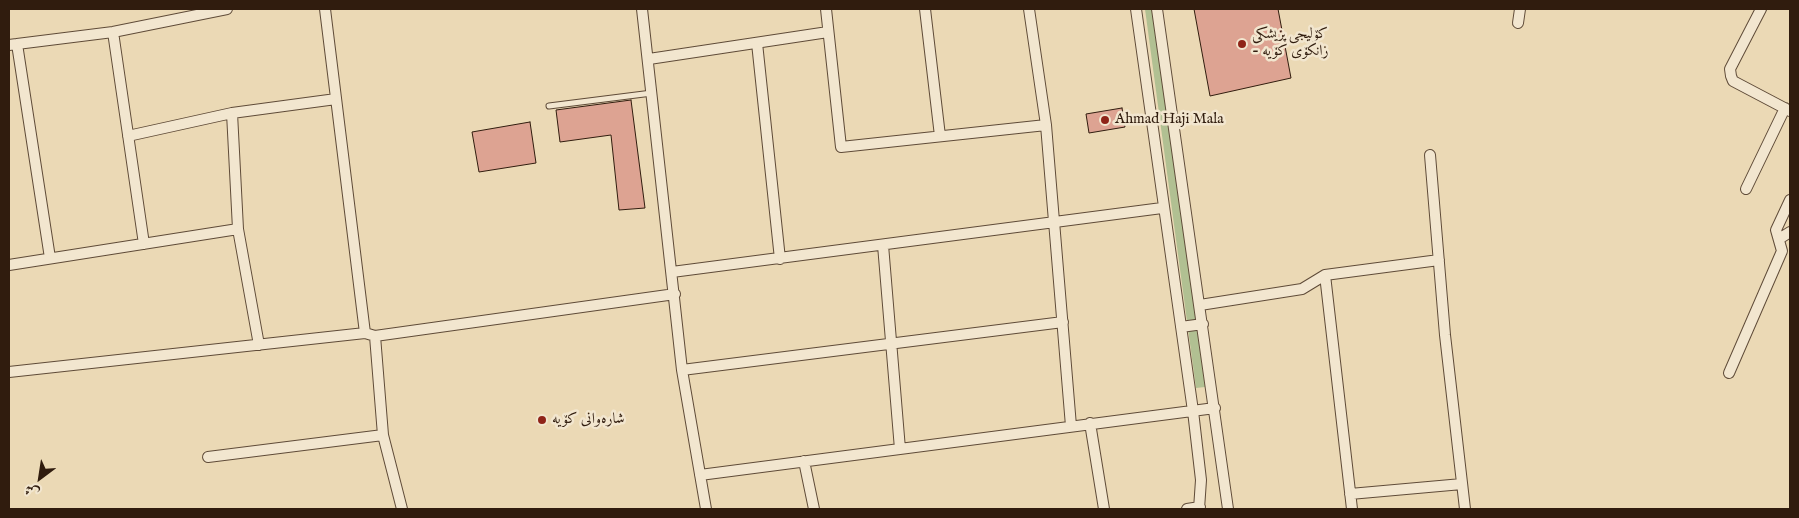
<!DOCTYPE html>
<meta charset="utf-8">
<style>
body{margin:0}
#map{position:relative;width:1799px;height:518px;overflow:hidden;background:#ebd9b5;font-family:"IM FELL English",Amiri,serif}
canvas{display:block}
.frame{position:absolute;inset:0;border:10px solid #301c0e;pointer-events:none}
.north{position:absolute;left:15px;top:453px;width:50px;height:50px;-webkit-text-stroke:4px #f2e6cf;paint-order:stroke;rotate:211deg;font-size:14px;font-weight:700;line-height:20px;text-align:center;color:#301c0e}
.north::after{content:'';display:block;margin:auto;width:18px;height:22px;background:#301c0e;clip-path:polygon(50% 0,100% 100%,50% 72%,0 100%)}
</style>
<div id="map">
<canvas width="1799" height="518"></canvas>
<div class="frame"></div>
<div class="north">ش</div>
</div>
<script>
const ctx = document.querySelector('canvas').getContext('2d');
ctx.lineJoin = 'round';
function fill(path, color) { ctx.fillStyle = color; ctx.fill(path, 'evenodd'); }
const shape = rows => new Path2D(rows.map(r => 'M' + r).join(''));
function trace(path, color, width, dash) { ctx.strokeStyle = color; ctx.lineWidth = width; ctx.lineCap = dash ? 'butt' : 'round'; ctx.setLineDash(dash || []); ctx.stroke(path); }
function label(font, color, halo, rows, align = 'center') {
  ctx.font = font + ' "IM FELL English",Amiri,serif'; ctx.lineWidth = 5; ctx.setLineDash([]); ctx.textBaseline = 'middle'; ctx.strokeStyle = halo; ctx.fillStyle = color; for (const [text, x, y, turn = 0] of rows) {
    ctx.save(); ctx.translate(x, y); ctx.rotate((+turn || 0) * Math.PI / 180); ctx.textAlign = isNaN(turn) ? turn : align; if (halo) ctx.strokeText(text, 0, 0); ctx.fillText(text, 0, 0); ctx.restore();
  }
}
const green = shape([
 [1145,9,1153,9,1205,387,1196,388]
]);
const building = shape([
 [1194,9,1278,9,1291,78,1210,96,1194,9],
 [631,100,645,208,619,210,611,135,560,142,556,110,631,100],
 [1122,108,1125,127,1089,133,1086,114,1122,108],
 [530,122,536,163,479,172,472,132,530,122]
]);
const service = shape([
 [549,106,652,93]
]);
const minor = shape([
 [325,9,365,333,375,336,383,435,402,509],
 [642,9,682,370,706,509],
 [826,9,841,147,1046,125],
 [925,9,940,136],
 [1029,9,1046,125,1071,426],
 [1136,9,1193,411,1201,480,1199,509],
 [1157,9,1228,509],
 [1761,9,1730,69,1731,76,1733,81,1790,111],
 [1518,23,1520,9],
 [113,32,144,244],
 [757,43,780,259],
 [17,44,50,258],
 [9,45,113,32,227,9],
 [649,59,828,32],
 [232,113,238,229,259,345],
 [128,136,232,113,336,99],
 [1430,155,1445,335,1465,509],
 [1746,189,1785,108],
 [1779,239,1790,232],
 [883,245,900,449],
 [9,265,238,229],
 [672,272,1162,208],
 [1325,275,1352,509],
 [1200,305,1302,289,1325,275,1439,260],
 [1181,327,1203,324],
 [375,336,675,294],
 [682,370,1063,322],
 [9,372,365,333],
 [1729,373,1782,251,1776,230,1790,200],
 [1090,423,1104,509],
 [208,457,383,435],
 [804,461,814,509],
 [700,475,1215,408],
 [1350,494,1462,484],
 [1187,509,1200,507]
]);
const markers = [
 [1242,44,5,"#8f2418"],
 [1105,120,5,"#8f2418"],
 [542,420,5,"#8f2418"]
];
const poiNames = [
 ["کۆلیجی پزیشکی",1252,35],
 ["- زانکۆی کۆیە",1252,52],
 ["Ahmad Haji Mala",1115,120],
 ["شارەوانی کۆیە",552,420]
];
fill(green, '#b1c092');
fill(building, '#dda392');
trace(building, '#301c0e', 1);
trace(service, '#5f4b38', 7);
trace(minor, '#5f4b38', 12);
trace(service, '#f2e6cf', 5);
trace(minor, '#f2e6cf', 10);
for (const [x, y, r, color] of markers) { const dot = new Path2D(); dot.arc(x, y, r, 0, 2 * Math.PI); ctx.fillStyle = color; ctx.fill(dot); trace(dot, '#f2e6cf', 2); }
label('15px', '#301c0e', '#f2e6cf', poiNames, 'left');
</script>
